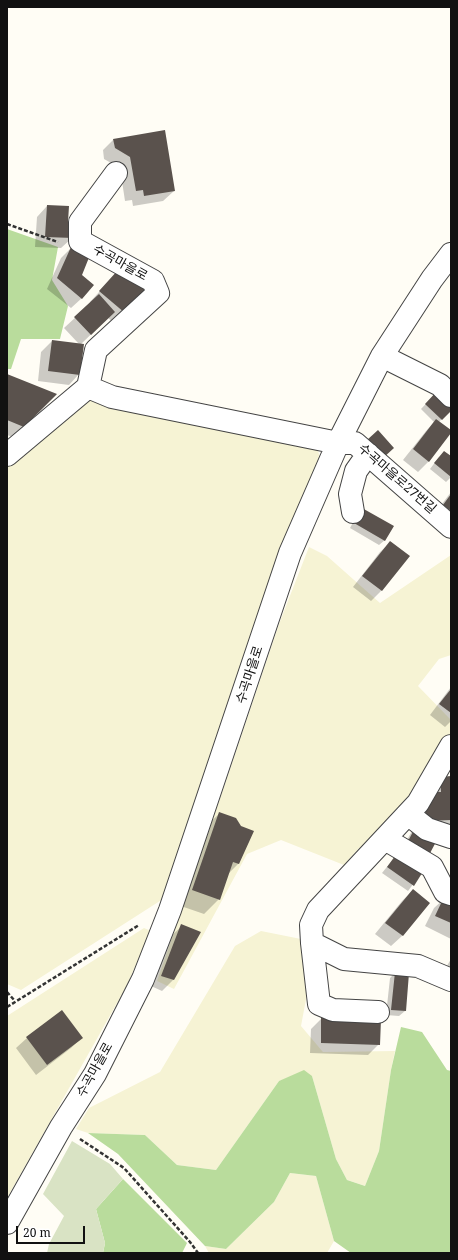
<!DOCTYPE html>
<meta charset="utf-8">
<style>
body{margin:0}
#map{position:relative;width:458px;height:1260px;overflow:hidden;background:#fffdf5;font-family:"Noto Serif",serif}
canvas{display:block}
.frame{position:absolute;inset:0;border:8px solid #111;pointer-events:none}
.scale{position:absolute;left:16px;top:1226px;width:69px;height:18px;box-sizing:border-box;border:2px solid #111;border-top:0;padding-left:5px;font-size:12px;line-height:14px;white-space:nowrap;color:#111;-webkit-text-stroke:3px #fff;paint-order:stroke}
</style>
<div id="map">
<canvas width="458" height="1260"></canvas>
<div class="frame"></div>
<div class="scale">20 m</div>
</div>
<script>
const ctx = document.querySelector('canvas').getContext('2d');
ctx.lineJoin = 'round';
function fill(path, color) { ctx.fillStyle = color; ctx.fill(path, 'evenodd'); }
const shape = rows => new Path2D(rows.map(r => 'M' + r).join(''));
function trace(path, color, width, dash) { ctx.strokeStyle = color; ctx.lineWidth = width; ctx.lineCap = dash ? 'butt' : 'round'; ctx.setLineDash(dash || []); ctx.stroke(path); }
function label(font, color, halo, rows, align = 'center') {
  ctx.font = font + ' "Noto Serif","Noto Sans KR",serif'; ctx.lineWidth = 4; ctx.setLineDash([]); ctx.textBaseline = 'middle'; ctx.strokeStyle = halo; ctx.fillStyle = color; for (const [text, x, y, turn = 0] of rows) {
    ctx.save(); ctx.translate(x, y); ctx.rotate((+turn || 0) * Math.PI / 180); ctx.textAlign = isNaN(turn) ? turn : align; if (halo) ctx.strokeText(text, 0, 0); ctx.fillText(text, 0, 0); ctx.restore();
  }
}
const farmland = shape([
 [97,398,112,409,316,445,320,457,280,548,163,899,21,990,7,984,7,464,82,401],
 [309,547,327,556,380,603,451,555,451,655,439,659,418,686,451,720,451,737,415,800,368,853,359,848,344,865,281,840,247,854,174,989,157,981,225,784,279,624],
 [144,928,151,931,125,989,7,1198,7,1016],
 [261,931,306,940,310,978,301,1026,323,1052,395,1051,391,1070,379,1151,365,1186,347,1180,336,1159,312,1076,279,1081,216,1170,177,1165,145,1135,88,1133,76,1129,89,1108,160,1072,235,946],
 [290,1173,316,1176,334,1241,327,1253,209,1253,205,1246,226,1249,274,1202]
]);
const forest = shape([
 [7,229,58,247,52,280,68,306,60,339,21,339,11,369,7,369],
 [401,1027,422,1032,447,1070,451,1071,451,1253,351,1253,334,1241,316,1176,290,1173,274,1202,226,1249,205,1246,118,1154,88,1133,145,1135,177,1165,216,1170,279,1081,304,1070,312,1076,336,1159,347,1180,365,1186,379,1151,391,1070],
 [123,1179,187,1243,182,1253,103,1253,105,1243,96,1209]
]);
const cemetery = shape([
 [72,1141,110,1164,123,1179,96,1209,105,1243,103,1253,47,1253,49,1244,64,1216,43,1194]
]);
const shadow = shape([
 [113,140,174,191,163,201,133,206,132,200,125,201,120,168,104,159,103,150],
 [47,206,67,223,72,238,61,248,35,247,37,217],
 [71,248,82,298,71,308,47,289,61,258],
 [118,271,147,287,114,323,108,318,80,345,79,374,69,385,38,381,41,352,52,341,79,344,64,328,91,303,90,302],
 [7,375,56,395,13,437,7,435],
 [438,391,451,409,439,422,451,432,429,461,418,472,403,460,426,431,434,422,421,409],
 [439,457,451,458,451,477,446,482,430,469],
 [451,492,451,530,433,516],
 [357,515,385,540,379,545,350,528],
 [391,542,409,556,381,591,371,601,353,587,380,552],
 [451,687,451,721,445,727,430,715],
 [451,777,451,833,402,848,411,833,411,825,425,793],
 [219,814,239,863,228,874,219,899,204,914,178,905,204,828],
 [398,853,423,871,408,891,382,873],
 [413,890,428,903,402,936,391,946,375,934,402,901],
 [445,898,451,901,451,939,425,926,434,908],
 [182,926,200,933,173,980,162,991,151,986,171,936],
 [451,959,451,982,441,976],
 [395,973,408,974,405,1011,399,1016,386,1015,390,978],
 [322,1018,379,1044,368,1055,310,1053,311,1029],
 [27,1038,81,1038,71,1048,36,1075,16,1048]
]);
const building = shape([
 [165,130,175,191,144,196,143,190,136,191,130,157,115,148,113,139],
 [47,205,69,206,68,222,73,222,73,238,45,237],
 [71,247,90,255,82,275,94,285,82,299,57,278],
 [118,270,148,287,125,313,99,291],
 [99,294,115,312,91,335,74,317],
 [52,340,84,344,80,375,48,371],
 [7,374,57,394,24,427,7,420],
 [438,390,451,402,451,411,442,420,425,404],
 [436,419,451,430,451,433,429,462,413,449],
 [378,430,394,448,383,458,367,440],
 [444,451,451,456,451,477,434,463],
 [451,494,451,511,443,505],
 [362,508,394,526,385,541,354,523],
 [390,541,410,556,382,591,362,576],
 [451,689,451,713,439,704],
 [451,776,451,820,426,821,425,809,435,792,441,792,440,777],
 [219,812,236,818,241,826,254,831,239,864,233,862,220,900,192,890],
 [415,828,437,840,429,855,407,843],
 [398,852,424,870,414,886,387,867],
 [413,889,430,903,403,936,385,923],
 [444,897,451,900,451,923,435,916],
 [181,924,201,932,174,980,161,976],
 [395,972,409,973,406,1011,391,1010],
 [62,1010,83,1038,47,1065,26,1037],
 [321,1017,381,1019,380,1045,321,1043]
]);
const path = shape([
 [7,224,58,242],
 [7,992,15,1001],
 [7,1007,139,925],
 [80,1139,124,1168,190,1242,198,1253]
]);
const minor = shape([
 [382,356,440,385,451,396],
 [88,387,96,350,158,293,153,281,80,241,80,222,116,173],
 [7,455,88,387,112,397,338,443,355,443,451,527],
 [353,512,350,494,356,471,368,454],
 [408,814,427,829,451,837],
 [385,839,432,867,445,892,451,894],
 [312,943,344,959,418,966,451,980],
 [378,1012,333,1010,319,1004,312,943,311,925,318,910,418,803,451,746],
 [7,1223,61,1127,95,1074,143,979,170,910,290,553,338,443,382,356,432,279,451,254]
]);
const streetNames = [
 ["수곡마을로",120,263,29],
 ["수곡마을로27번길",397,479,41],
 ["수곡마을로",250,675,-72],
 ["수곡마을로",95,1070,-61]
];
fill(farmland, '#f6f3d4');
fill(forest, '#b9dc9c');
fill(cemetery, '#d9e3c4');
fill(shadow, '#0003');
fill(building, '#5a524d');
trace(minor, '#444', 24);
trace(path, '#333', 2.5, [4, 2]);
trace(minor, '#fff', 22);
label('13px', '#111', '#fff', streetNames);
</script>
